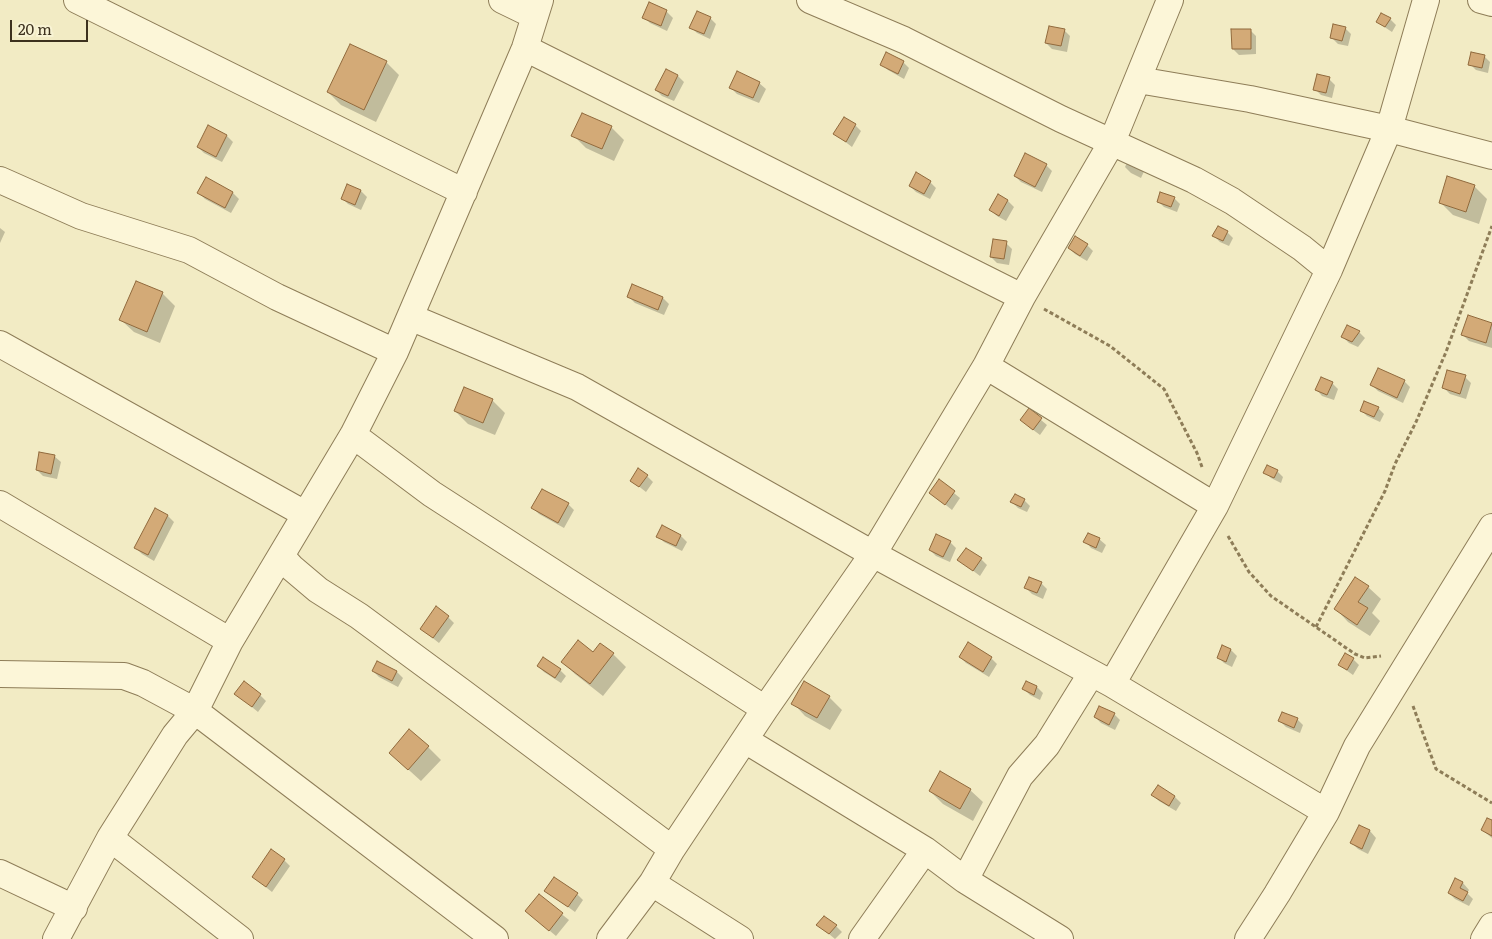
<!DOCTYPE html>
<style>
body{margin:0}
#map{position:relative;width:1492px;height:939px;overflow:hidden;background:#f2ebc4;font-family:Literata,serif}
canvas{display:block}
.scale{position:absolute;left:10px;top:20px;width:78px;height:22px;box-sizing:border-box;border:2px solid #3d311e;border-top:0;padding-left:6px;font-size:15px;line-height:18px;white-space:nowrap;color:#3d311e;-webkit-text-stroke:4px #f8f3d4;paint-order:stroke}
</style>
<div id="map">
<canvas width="1492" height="939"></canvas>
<div class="scale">20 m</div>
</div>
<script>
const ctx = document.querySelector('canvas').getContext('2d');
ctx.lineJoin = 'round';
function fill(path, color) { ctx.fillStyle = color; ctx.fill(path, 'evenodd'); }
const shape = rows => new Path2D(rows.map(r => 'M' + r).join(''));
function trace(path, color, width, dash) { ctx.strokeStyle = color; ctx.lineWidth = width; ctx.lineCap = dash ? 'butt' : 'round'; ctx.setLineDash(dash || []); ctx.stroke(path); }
const shadow = shape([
 [649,4,667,12,673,18,667,31,650,23,644,17],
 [710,18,716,24,710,39,697,33,691,27],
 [1390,19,1396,25,1392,32,1377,22],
 [1345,28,1351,34,1348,46,1338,44,1331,37],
 [1064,30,1070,36,1067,52,1052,49,1046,43],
 [1250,30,1256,36,1256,54,1239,55,1233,49],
 [1484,56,1490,62,1488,73,1476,70,1470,64],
 [386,62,399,75,376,122,341,105,328,92],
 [903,62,909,68,904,79,888,70,882,64],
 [666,70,678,76,684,82,674,101,662,96,656,90],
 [1329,79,1335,85,1332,98,1321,95,1315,89],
 [759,83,766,89,759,103,737,94,731,88],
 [855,125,861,131,852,147,835,134],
 [611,127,624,140,614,161,586,148,573,135],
 [227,136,233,142,222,162,204,153,198,147],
 [1130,156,1146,167,1141,178,1131,173,1125,167],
 [1046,165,1052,171,1042,192,1021,182,1015,176],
 [206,179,233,193,239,199,231,213,205,199,199,193],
 [930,182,936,188,930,199,916,192,910,186],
 [348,185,361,191,367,197,361,210,348,204,342,198],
 [1474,186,1487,199,1479,224,1453,215,1440,202],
 [999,196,1008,201,1014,207,1006,221,997,216,991,210],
 [1174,198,1180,204,1177,212,1164,207,1158,201],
 [0,228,5,232,0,243],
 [1227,232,1233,238,1229,246,1220,242,1214,236],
 [1006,243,1012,249,1009,265,997,263,991,257],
 [1087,245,1093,251,1087,261,1075,254,1069,248],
 [633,286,663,298,669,304,664,315,635,303,629,297],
 [162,293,175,306,160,343,134,332,121,320],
 [1469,316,1492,324,1492,348,1469,341,1463,335],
 [1359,332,1365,338,1358,347,1349,343,1343,337],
 [1465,377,1471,383,1466,399,1450,394,1444,388],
 [1404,381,1410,387,1403,403,1378,391,1372,385],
 [1332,383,1338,389,1334,400,1322,396,1316,389],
 [492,400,505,413,495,435,468,424,455,411],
 [1378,408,1384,414,1380,422,1367,416,1361,410],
 [1029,410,1047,425,1040,435,1028,426],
 [54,456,61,462,57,479,43,476,37,470],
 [1277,471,1283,477,1281,483,1271,478,1265,472],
 [647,476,653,482,646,492,632,481],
 [939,481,960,498,952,510,931,493],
 [1024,500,1030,506,1027,512,1018,508,1012,502],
 [568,504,574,510,564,528,539,514,533,508],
 [155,509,168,516,174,522,154,561,142,554,136,548],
 [658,536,681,536,687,542,682,551,664,542],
 [1099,539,1106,545,1102,553,1091,548,1085,541],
 [950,542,956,548,950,562,936,556,930,550],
 [981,559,987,565,980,576,959,560],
 [1041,583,1047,589,1043,599,1032,594,1026,588],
 [1368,587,1381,599,1372,613,1380,621,1370,636,1348,622,1336,609],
 [448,617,454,623,439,643,421,629],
 [1223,647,1231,650,1237,656,1232,667,1224,663,1218,657],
 [593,654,613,654,626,667,603,696,575,674,562,662],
 [960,657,991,658,997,664,989,677,966,663],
 [1353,659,1359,665,1353,675,1339,665],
 [378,662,397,672,403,678,398,687,379,677,373,671],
 [538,666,560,670,566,676,561,683,544,672],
 [1027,682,1037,687,1043,693,1040,700,1030,695,1024,689],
 [805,683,829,697,842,710,830,730,805,716,793,703],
 [236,694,260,695,266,701,258,712],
 [1114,714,1120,720,1115,730,1101,723,1095,717],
 [1297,719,1303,725,1300,733,1286,727,1280,721],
 [428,747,441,760,421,781,390,753],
 [1158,786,1175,797,1181,803,1176,811,1159,801,1153,795],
 [970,790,983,802,973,821,943,804,930,791],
 [1492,822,1492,838,1482,830],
 [1359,827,1370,831,1376,838,1368,854,1358,849,1352,843],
 [284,860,290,866,272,892,253,877],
 [1456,880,1463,883,1469,890,1467,893,1473,899,1469,906,1455,899,1449,893],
 [546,891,577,894,583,900,575,912],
 [539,896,569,920,556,936,526,911],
 [818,925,836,926,842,932,835,939]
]);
const building = shape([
 [649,2,667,10,661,26,642,18,649,2],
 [697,11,711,17,704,34,689,28,697,11],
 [1381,13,1391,18,1385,27,1376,22,1381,13],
 [1333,24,1346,27,1342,41,1330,38,1333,24],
 [1049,26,1065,29,1061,46,1045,43,1049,26],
 [1231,29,1251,29,1251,49,1232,49,1231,29],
 [350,44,387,61,364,110,327,92,350,44],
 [886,52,904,61,898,74,880,65,886,52],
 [1471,52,1485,55,1482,68,1468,65,1471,52],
 [666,69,678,75,668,96,655,90,666,69],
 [737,71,760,82,753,98,729,88,737,71],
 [1317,74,1330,77,1326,93,1313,90,1317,74],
 [582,113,612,126,602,149,571,136,582,113],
 [844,117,856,124,846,142,833,134,844,117],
 [208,125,227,135,216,157,197,147,208,125],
 [1025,153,1047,164,1035,187,1014,176,1025,153],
 [916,172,931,181,924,194,909,186,916,172],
 [1447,176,1475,185,1466,212,1439,203,1447,176],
 [206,177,233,192,225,208,197,193,206,177],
 [347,184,361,190,355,205,341,199,347,184],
 [1160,192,1175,197,1171,207,1157,202,1160,192],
 [998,194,1008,200,999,216,989,210,998,194],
 [1218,226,1228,231,1223,241,1212,236,1218,226],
 [1075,236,1088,244,1080,256,1068,248,1075,236],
 [993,239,1007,241,1004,259,990,257,993,239],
 [136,281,163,292,147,332,119,320,136,281],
 [632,284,663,297,658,310,627,297,632,284],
 [1468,315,1492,323,1486,343,1461,335,1468,315],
 [1347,325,1360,331,1352,342,1341,337,1347,325],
 [1378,368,1405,380,1397,398,1370,385,1378,368],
 [1447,370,1466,375,1460,394,1442,388,1447,370],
 [1321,377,1333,382,1327,395,1315,390,1321,377],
 [464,387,493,399,483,423,454,411,464,387],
 [1364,401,1379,407,1374,417,1360,411,1364,401],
 [1029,408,1042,418,1033,430,1020,420,1029,408],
 [39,452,55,455,51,474,36,470,39,452],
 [1267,465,1278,470,1274,478,1263,473,1267,465],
 [638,468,648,475,639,487,630,481,638,468],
 [939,479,955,491,945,505,929,493,939,479],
 [542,489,569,503,558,523,531,508,542,489],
 [1015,494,1025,499,1021,507,1010,502,1015,494],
 [155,508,168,515,148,555,134,548,155,508],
 [662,525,681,535,676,546,656,537,662,525],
 [1088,533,1100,538,1096,548,1083,542,1088,533],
 [936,534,951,541,943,557,929,550,936,534],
 [966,548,982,558,973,571,957,560,966,548],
 [1029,577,1042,582,1037,593,1024,588,1029,577],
 [1355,577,1369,586,1358,602,1368,608,1357,625,1334,609,1355,577],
 [436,606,449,616,433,638,420,629,436,606],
 [578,640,593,652,600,643,614,653,590,684,561,662,578,640],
 [968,642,992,657,983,672,959,657,968,642],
 [1222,645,1231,649,1226,662,1217,658,1222,645],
 [1345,653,1354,658,1347,670,1338,665,1345,653],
 [543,657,561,669,555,678,537,666,543,657],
 [377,661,397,671,392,681,372,671,377,661],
 [244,681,261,694,252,707,234,694,244,681],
 [804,681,830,696,817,718,791,704,804,681],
 [1026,681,1037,686,1034,695,1022,689,1026,681],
 [1099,706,1115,713,1109,725,1094,717,1099,706],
 [1282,712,1298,718,1294,728,1278,721,1282,712],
 [409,729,429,746,408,770,389,753,409,729],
 [940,771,971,789,960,809,929,791,940,771],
 [1158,785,1175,796,1169,806,1151,795,1158,785],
 [1487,818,1492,820,1492,836,1481,830,1487,818],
 [1359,825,1370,830,1362,849,1350,843,1359,825],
 [271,849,285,859,266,887,252,877,271,849],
 [554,877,578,893,568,907,544,891,554,877],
 [1455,878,1463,882,1460,888,1468,892,1463,901,1448,893,1455,878],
 [539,894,563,913,549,931,525,911,539,894],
 [824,916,837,925,829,934,816,925,824,916]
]);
const path = shape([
 [1044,309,1110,346,1164,389,1197,453,1202,467],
 [1228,536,1249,572,1271,596,1355,654,1365,658,1381,656],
 [1316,627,1385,491,1395,464,1416,422,1446,352,1492,226],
 [1413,706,1436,769,1492,803]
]);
const minor = shape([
 [77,0,464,192],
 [502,0,535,16],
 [810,0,904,40,1061,119,1194,180,1232,201,1302,248,1329,270],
 [1481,0,1492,3],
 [525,48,1022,297,986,366,873,554,765,709,672,849,652,883,610,939],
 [1138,80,1250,99,1389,129,1492,156],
 [0,180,81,216,189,250,277,297,395,352],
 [1022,297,1112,142,1170,0],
 [410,317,577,387,873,554,1112,684,1326,812],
 [0,344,305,514],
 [986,366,1215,506],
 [353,435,432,494,765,709],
 [0,504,230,641],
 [281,556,292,568,318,590,359,616,462,692,672,849],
 [0,674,124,676,143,683,195,711,495,939],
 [1112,684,1215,506,1329,270,1389,129,1426,0],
 [745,740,925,850,965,880,1060,939],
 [110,838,240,939],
 [0,873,74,908],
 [965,880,1020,776,1047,745,1091,674],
 [652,883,740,939],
 [56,939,110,838,175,735,195,711,230,641,353,435,395,352,525,48,540,0],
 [862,939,925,850],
 [1248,939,1277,894,1326,812,1357,746,1492,527],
 [1484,939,1492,926]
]);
fill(shadow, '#0003');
fill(building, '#d3aa77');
trace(building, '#90693c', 1);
trace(minor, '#8e7d58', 28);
trace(path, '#8e7d58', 3, [4, 2.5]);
trace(minor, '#fcf6d8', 26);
</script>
